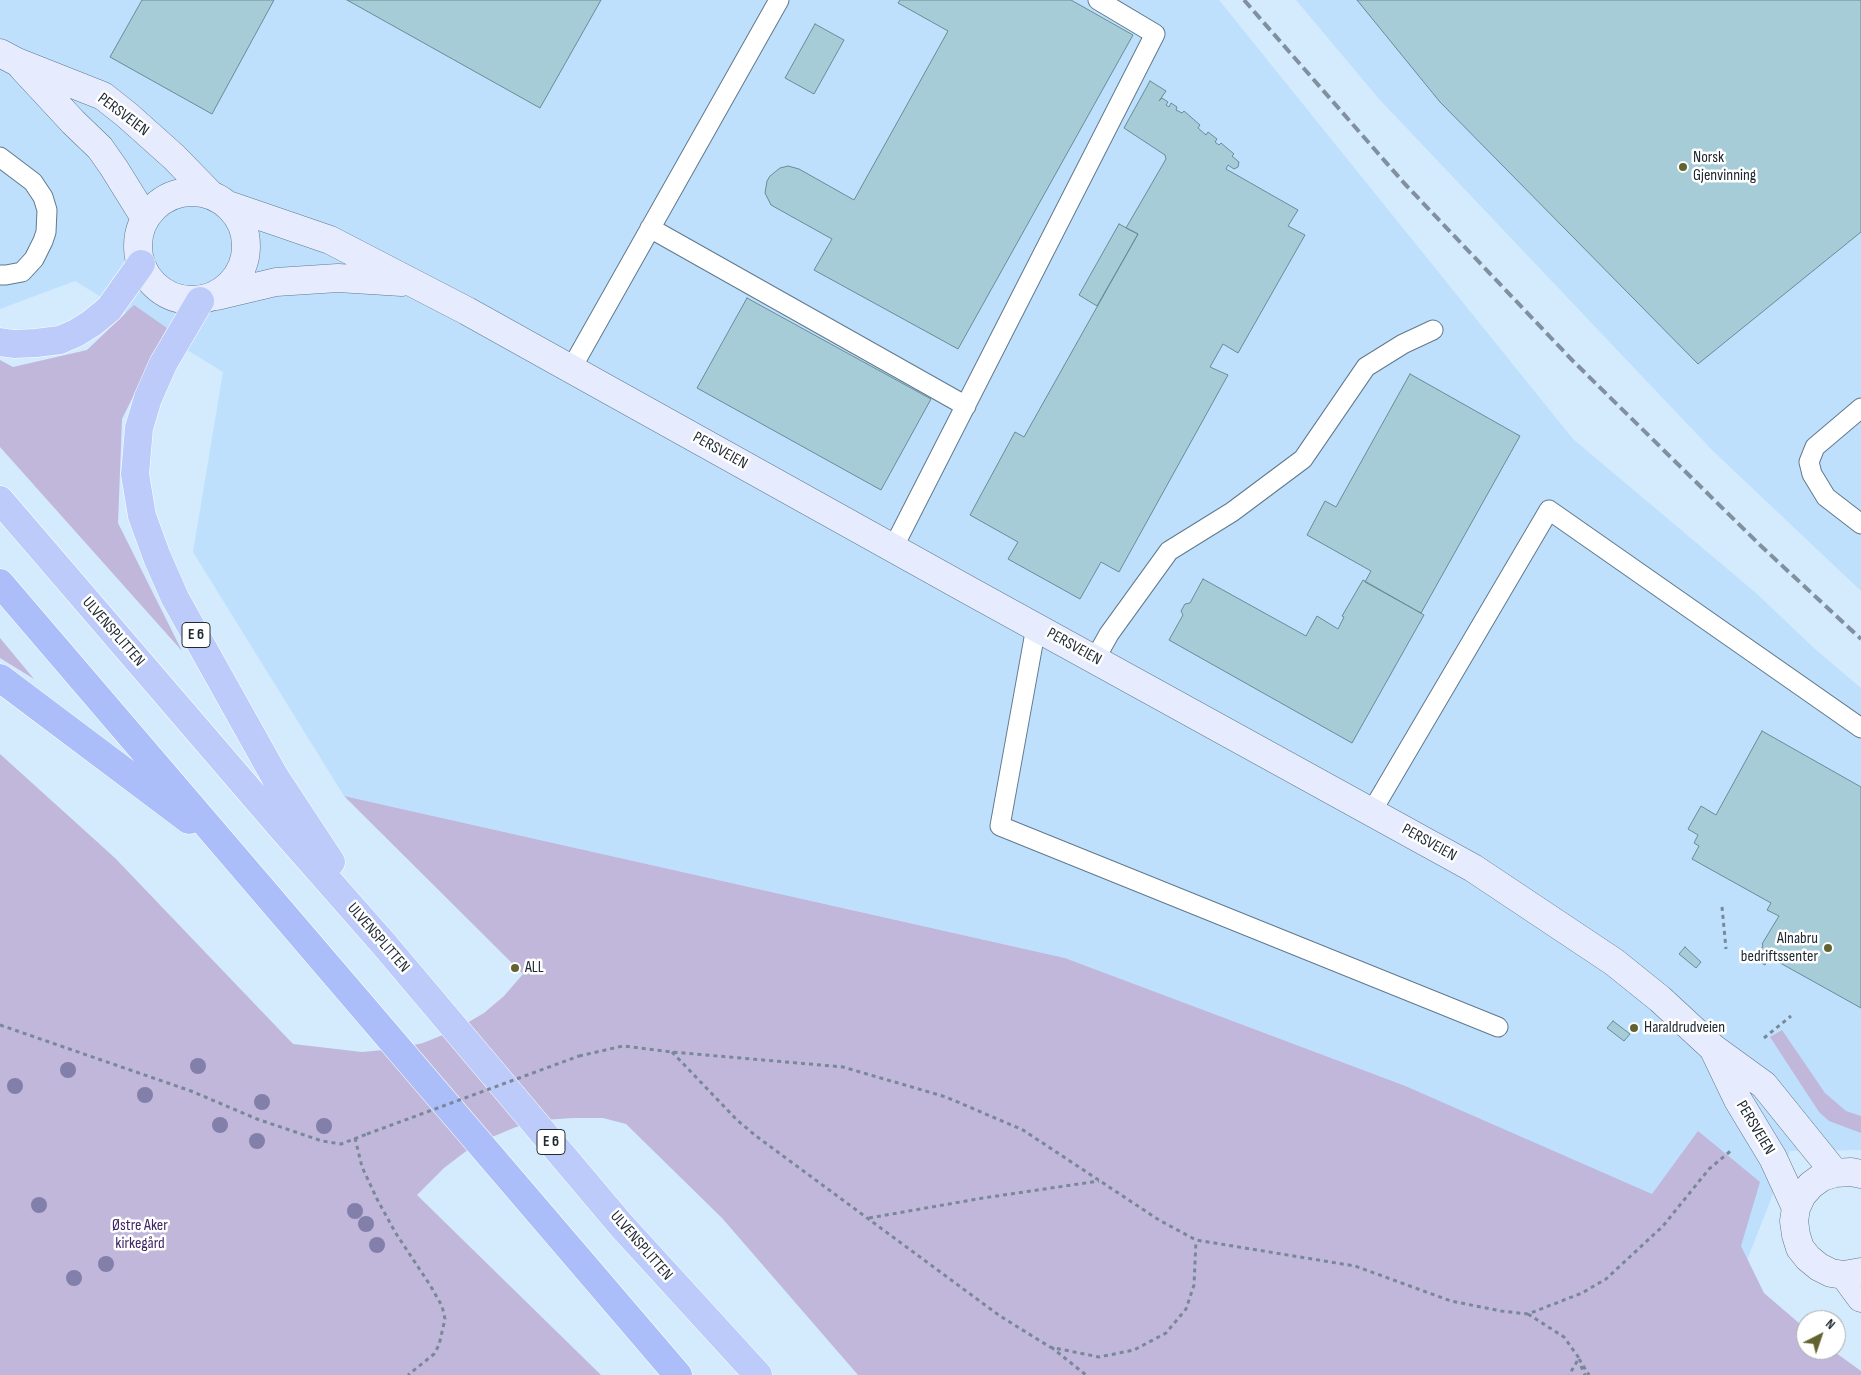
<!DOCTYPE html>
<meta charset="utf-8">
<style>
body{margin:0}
#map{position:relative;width:1861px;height:1375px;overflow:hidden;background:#d4eafd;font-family:"Sofia Sans Condensed",sans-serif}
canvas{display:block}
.north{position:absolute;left:1796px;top:1310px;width:50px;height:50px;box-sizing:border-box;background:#fff;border:1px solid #a6aaad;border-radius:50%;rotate:41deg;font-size:14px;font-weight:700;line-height:20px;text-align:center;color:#202a33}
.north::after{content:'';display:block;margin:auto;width:18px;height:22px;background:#626330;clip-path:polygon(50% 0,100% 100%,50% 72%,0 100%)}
</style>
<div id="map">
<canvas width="1861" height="1375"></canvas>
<div class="north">N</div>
</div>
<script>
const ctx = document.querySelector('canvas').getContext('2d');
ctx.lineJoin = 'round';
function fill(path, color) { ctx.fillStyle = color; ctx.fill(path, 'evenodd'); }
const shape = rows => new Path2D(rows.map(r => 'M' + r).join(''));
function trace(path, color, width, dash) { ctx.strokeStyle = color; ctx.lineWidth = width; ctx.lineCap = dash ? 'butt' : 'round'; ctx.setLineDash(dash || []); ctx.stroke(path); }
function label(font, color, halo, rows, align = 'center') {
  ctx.font = font + ' "Sofia Sans Condensed",sans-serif'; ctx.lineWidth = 5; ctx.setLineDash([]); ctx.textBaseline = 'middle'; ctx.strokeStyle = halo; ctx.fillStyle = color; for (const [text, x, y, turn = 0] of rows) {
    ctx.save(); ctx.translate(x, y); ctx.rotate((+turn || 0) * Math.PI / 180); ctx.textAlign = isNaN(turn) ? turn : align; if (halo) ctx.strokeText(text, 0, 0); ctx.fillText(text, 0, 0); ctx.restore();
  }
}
const built = shape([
 [0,0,1219,0,1573,439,1756,593,1815,649,1861,688,1861,1150,1790,1151,1736,1288,1403,1085,1065,958,344,796,193,552,223,372,75,281,0,309],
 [1296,0,1861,0,1861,591,1712,450,1379,99]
]);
const green = shape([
 [134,305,167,328,122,419,118,523,182,651,0,447,0,360,13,367,87,350],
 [0,638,34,679,0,658],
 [0,754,115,858,293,1044,362,1052,395,1049,423,1043,455,1030,484,1013,504,996,523,974,344,796,1065,958,1403,1085,1652,1194,1698,1131,1760,1182,1741,1246,1764,1293,1806,1329,1806,1350,1832,1350,1861,1371,1861,1375,858,1375,722,1218,626,1124,603,1118,573,1118,543,1120,516,1127,492,1137,465,1152,444,1168,417,1195,601,1375,0,1375],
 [1782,1030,1825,1093,1846,1111,1861,1116,1861,1133,1829,1121,1819,1112,1770,1037]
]);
const building = shape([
 [142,0,274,0,212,114,110,57,142,0],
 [347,0,601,0,540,108,347,0],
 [900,0,1071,0,1133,35,958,349,814,270,832,239,771,205,765,193,767,181,770,176,780,168,788,166,799,169,854,200,948,31,898,3,900,0],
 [1357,0,1861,0,1861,232,1698,364,1440,102,1357,0],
 [815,24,844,40,814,94,785,78,815,24],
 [1150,81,1166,91,1159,101,1162,98,1168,102,1166,105,1169,107,1171,103,1177,107,1176,110,1182,113,1184,111,1200,125,1198,128,1206,135,1208,132,1217,139,1215,142,1219,145,1221,143,1234,154,1232,156,1239,162,1238,167,1234,169,1228,165,1226,169,1298,210,1288,226,1305,235,1238,353,1223,344,1210,367,1228,375,1119,572,1101,562,1080,599,1008,559,1018,542,970,515,1015,432,1024,437,1138,234,1126,228,1166,159,1165,155,1124,128,1150,81],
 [1119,224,1138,234,1097,306,1079,295,1119,224],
 [747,298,931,399,881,490,697,388,747,298],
 [1410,374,1520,436,1421,613,1365,582,1371,571,1307,535,1325,501,1336,507,1410,374],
 [1203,579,1306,636,1317,616,1338,629,1344,617,1342,616,1363,580,1424,615,1352,743,1169,640,1183,615,1181,611,1185,604,1190,603,1203,579],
 [1762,731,1861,787,1861,1008,1773,959,1774,957,1771,955,1765,965,1756,960,1761,950,1763,945,1762,944,1779,916,1767,910,1771,903,1692,859,1699,846,1694,843,1698,835,1688,829,1701,806,1716,815,1762,731],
 [1685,947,1701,962,1696,968,1679,954,1685,947],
 [1613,1021,1630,1034,1624,1041,1607,1028,1613,1021]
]);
const path = shape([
 [1722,907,1726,949],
 [0,1025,191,1091,257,1119,322,1141,341,1144,367,1134],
 [1764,1038,1791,1016],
 [672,1052,737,1120,756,1136,1000,1316,1050,1347,1099,1357,1134,1350,1166,1333,1186,1309,1194,1285,1196,1241],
 [579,1056,623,1046,672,1052,843,1067,946,1097,1023,1130,1159,1220,1196,1240,1355,1266,1451,1301,1501,1311,1528,1314,1582,1293,1606,1279,1663,1226,1709,1169,1733,1149],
 [355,1138,362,1167,377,1199,395,1232,430,1285,442,1306,445,1319,439,1345,434,1354,408,1375],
 [869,1218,983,1198,1099,1181],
 [1528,1314,1564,1337,1579,1358,1569,1375],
 [1051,1347,1086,1375],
 [1579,1359,1589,1375],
 [1581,1366,1585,1375]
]);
const service = shape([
 [0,157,33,182,43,197,47,210,46,232,43,241,34,259,22,272,6,275,0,275],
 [650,228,966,406],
 [571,369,779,0],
 [1861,408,1815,447,1809,462,1812,474,1826,497,1861,524],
 [893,548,1155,34,1098,0],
 [1036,627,1000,826,1498,1027],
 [1095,659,1109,634,1169,551,1232,512,1303,459,1366,367,1403,344,1433,330],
 [1372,811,1549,510,1861,728]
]);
const secondary = shape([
 [0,53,17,62,103,96,127,115,174,157,211,195],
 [22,67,73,122,100,148,114,168,145,218],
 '138 246a54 54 0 1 1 108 0a54 54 0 1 1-108 0Z',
 [228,205,330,240,467,311,970,591,1473,868,1614,962,1660,999,1713,1048,1764,1085,1835,1173],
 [217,296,276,282,338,278,402,282],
 [1714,1050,1738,1100,1773,1158,1796,1208],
 [1861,1174,1851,1172,1835,1173,1822,1177,1811,1185,1802,1195,1796,1208,1794,1221,1796,1235,1800,1248,1808,1258,1819,1267,1831,1273,1844,1275,1861,1272],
 [1844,1275,1861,1298]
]);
const trunk = shape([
 [200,301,163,364,148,398,139,428,135,474,142,516,157,557,175,598,275,777,331,862],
 [0,342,14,344,36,343,60,340,76,333,92,323,109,309,141,264],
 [0,500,280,826,383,943,621,1225,758,1375]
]);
const motorway = shape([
 [0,583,678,1375],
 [0,678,189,820]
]);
const rail = shape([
 [1244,0,1404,183,1572,360,1761,546,1861,639]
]);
const pathBridge = shape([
 [367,1134,579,1056]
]);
const trees = [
 [198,1066],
 [68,1070],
 [15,1086],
 [145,1095],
 [262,1102],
 [220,1125],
 [324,1126],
 [257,1141],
 [39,1205],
 [355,1211],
 [366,1224],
 [377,1245],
 [106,1264],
 [74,1278]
];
const markers = [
 [1683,167,5,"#626330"],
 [1828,948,5,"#626330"],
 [515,968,5,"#626330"],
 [1634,1028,5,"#626330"]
];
const shields = [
 [196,635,28],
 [551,1142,28]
];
const shieldNames = [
 ["E 6",196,635],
 ["E 6",551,1142]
];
const streetNames = [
 ["PERSVEIEN",123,115,37],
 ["PERSVEIEN",720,451,29],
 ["ULVENSPLITTEN",113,632,49],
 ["PERSVEIEN",1074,647,29],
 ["PERSVEIEN",1429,843,29],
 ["ULVENSPLITTEN",378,938,49],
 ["PERSVEIEN",1755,1128,59],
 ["ULVENSPLITTEN",641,1246,49]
];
const poiNames = [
 ["Norsk",1693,158],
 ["Gjenvinning",1693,176],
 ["Alnabru",1818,939,"right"],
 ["bedriftssenter",1818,957,"right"],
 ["ALL",525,968],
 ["Haraldrudveien",1644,1028]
];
const parkNames = [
 ["Østre Aker",140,1226],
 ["kirkegård",140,1244]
];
fill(built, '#bee0fd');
fill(green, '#c1b7db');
fill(building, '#a6ccd7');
trace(building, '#698d97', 1);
trace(service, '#60798d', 21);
trace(secondary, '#60798d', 29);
trace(trunk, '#fff', 29);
trace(motorway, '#fff', 29);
trace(path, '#788896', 3, [4, 4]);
trace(service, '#fff', 19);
trace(secondary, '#e6ecfd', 28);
trace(trunk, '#bccbfa', 28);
trace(motorway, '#acbef9', 28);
trace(rail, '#80909f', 4, [10, 5]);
trace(pathBridge, '#788896', 3, [4, 4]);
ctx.fillStyle = '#827faa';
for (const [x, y] of trees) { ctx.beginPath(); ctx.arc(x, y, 8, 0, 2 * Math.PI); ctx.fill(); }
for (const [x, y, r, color] of markers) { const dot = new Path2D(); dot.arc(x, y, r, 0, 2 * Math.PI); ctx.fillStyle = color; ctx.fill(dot); trace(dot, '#fff', 2); }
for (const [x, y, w] of shields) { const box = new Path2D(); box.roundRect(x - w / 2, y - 12.5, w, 25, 4); ctx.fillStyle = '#fff'; ctx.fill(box); trace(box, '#202a33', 1); }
label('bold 15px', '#202a33', null, shieldNames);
label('16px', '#202a33', '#fff', streetNames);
label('16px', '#202a33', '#fff', poiNames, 'left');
label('16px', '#3f2767', '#fff', parkNames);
</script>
